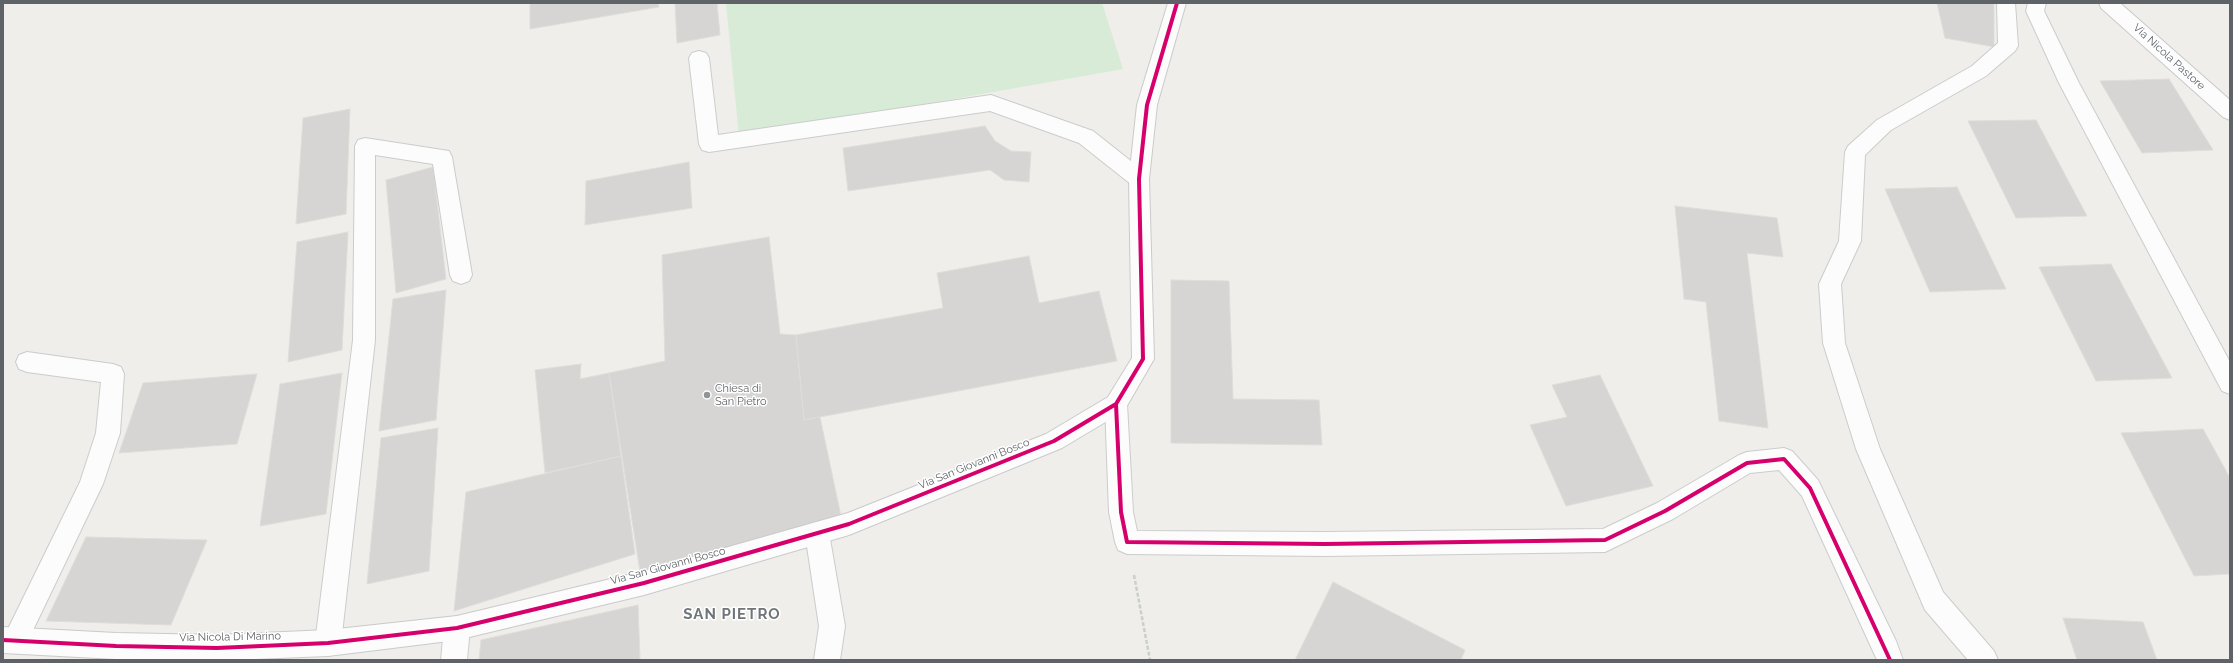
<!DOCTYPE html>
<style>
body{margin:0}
#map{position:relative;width:2233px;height:663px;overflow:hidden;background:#efeeea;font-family:Raleway,sans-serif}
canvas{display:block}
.frame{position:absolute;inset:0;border:4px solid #5f6368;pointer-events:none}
</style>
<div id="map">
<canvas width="2233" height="663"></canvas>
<div class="frame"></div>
</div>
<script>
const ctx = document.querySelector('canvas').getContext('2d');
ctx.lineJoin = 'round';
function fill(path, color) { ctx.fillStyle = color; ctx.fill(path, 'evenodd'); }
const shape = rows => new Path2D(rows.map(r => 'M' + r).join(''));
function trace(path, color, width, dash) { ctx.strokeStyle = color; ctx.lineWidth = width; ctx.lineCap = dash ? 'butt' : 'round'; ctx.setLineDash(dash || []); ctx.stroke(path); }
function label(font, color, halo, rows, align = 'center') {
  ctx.font = font + ' Raleway,sans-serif'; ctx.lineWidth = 3; ctx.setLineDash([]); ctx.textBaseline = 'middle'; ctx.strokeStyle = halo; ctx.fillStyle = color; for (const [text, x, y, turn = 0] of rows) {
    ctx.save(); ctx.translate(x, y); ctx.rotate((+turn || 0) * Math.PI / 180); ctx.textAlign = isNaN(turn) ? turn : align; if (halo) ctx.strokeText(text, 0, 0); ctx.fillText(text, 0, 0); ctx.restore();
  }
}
const green = shape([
 [726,3,1102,3,1123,69,739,137]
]);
const building = shape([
 [530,3,658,3,659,7,530,29,530,3],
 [675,3,717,3,720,35,677,43,675,3],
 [1937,3,1994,3,1994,47,1945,38,1937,3],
 [2169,79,2213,150,2142,153,2100,81,2169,79],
 [350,109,346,214,296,224,303,118,350,109],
 [2036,120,2087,216,2016,218,1968,121,2036,120],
 [985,126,995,141,1011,151,1031,152,1029,182,1004,180,990,170,848,191,843,148,985,126],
 [689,162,692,208,585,225,586,181,689,162],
 [433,167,446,279,396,293,386,180,433,167],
 [1957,187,2006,289,1930,292,1885,189,1957,187],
 [1675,206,1777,218,1783,257,1747,253,1768,428,1719,421,1706,302,1684,299,1675,206],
 [348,232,342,350,288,362,297,242,348,232],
 [769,237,780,334,796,335,804,420,820,417,842,521,641,578,609,373,665,361,662,255,769,237],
 [1029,256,1039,303,1099,291,1117,361,804,420,796,335,943,308,937,273,1029,256],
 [2111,264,2172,378,2096,381,2039,267,2111,264],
 [1171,280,1229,281,1233,399,1319,400,1322,445,1171,443,1171,280],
 [446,290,436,420,379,431,393,299,446,290],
 [581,364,580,379,609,373,621,456,545,473,535,370,581,364],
 [342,373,326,514,260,526,280,384,342,373],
 [257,374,237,444,119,453,143,383,257,374],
 [1600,375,1653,486,1566,506,1530,425,1567,417,1552,385,1600,375],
 [438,428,429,571,367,584,381,438,438,428],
 [2203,429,2230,478,2230,574,2194,576,2121,433,2203,429],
 [621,456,635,554,454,611,466,492,621,456],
 [86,537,207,540,171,625,46,621,86,537],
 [1333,582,1465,650,1461,660,1295,660,1333,582],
 [638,605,640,660,479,660,481,640,638,605],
 [2063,618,2143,622,2157,660,2077,660,2063,618]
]);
const path = shape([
 [1134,575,1150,660]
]);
const street = shape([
 [1997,3,2015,3,2018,46,2015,51,1986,76,1891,130,1865,155,1861,241,1841,284,1845,343,1880,449,1943,592,1994,651,1998,660,1968,660,1925,610,1856,449,1823,343,1819,284,1839,241,1845,152,1848,146,1877,120,1972,66,1998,43,1997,3],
 [2028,3,2046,3,2044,11,2079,83,2230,362,2230,394,2222,391,2059,83,2026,11,2028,3],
 [699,51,706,53,709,58,718,135,991,95,1093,131,1146,173,1149,179,1146,185,1139,187,1132,185,1079,143,990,111,709,152,702,150,699,144,689,58,692,53,699,51],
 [365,138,449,151,452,157,472,275,469,281,461,284,453,281,450,275,433,164,375,155,375,340,341,643,337,652,328,656,319,652,315,643,353,340,355,146,358,140,365,138],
 [27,352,113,364,121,367,124,374,120,433,103,484,24,649,15,653,6,649,3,639,80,482,96,433,101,382,27,372,19,369,16,362,19,355,27,352],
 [1116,394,1124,397,1127,404,1133,512,1137,531,1325,532,1603,529,1657,503,1739,455,1747,452,1784,448,1792,451,1818,480,1896,641,1903,660,1877,660,1802,496,1779,470,1750,473,1673,519,1605,552,1325,556,1127,554,1118,550,1115,542,1109,512,1105,404,1108,397,1116,394],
 [817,522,826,525,829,533,845,626,840,660,814,660,819,626,805,533,808,525,817,522],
 [457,616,466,619,470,628,467,660,441,660,444,628,448,619,457,616]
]);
const secondary = shape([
 [1168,3,1186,3,1157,105,1149,179,1154,359,1124,411,1062,448,849,535,644,595,457,640,328,656,230,660,116,659,3,653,3,627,116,633,217,635,328,630,457,616,644,571,848,513,1046,434,1108,397,1132,358,1129,179,1137,105,1168,3],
 [2099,3,2120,3,2230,100,2230,120,2223,117,2101,8,2099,3]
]);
const cycleway = shape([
 [1116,404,1121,512,1127,542,1325,544,1605,540,1665,511,1747,463,1784,459,1810,488,1890,660],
 [3,640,116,646,217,648,328,643,457,628,644,583,849,524,1054,441,1116,404,1143,359,1139,179,1147,105,1177,3]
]);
const markers = [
 [707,395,4,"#919496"]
];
const streetNames = [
 ["Via Nicola Pastore",2169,57,42],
 ["Via San Giovanni Bosco",974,464,-22],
 ["Via San Giovanni Bosco",668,566,-15],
 ["Via Nicola Di Marino",230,637,-1]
];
const poiNames = [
 ["Chiesa di",715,389],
 ["San Pietro",715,402]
];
const districtNames = [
 ["SAN PIETRO",732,614]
];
fill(green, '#d8ebd6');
fill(building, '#d6d5d3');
trace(building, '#deddd9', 1);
trace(street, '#cbcccc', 2);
trace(secondary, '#cacacb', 2);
trace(path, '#cacfcc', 2.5, [4, 2]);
fill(street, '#fdfcfc');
fill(secondary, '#fdfcfc');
trace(cycleway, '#d6006c', 4);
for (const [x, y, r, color] of markers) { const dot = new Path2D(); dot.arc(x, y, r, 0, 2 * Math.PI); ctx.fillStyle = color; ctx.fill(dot); trace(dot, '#fff', 1.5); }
label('11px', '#5f6368', '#fff', streetNames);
label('11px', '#5f6368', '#fff', poiNames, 'left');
ctx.letterSpacing = '1px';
label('bold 15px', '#70757a', '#fff', districtNames);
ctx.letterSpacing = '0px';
</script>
